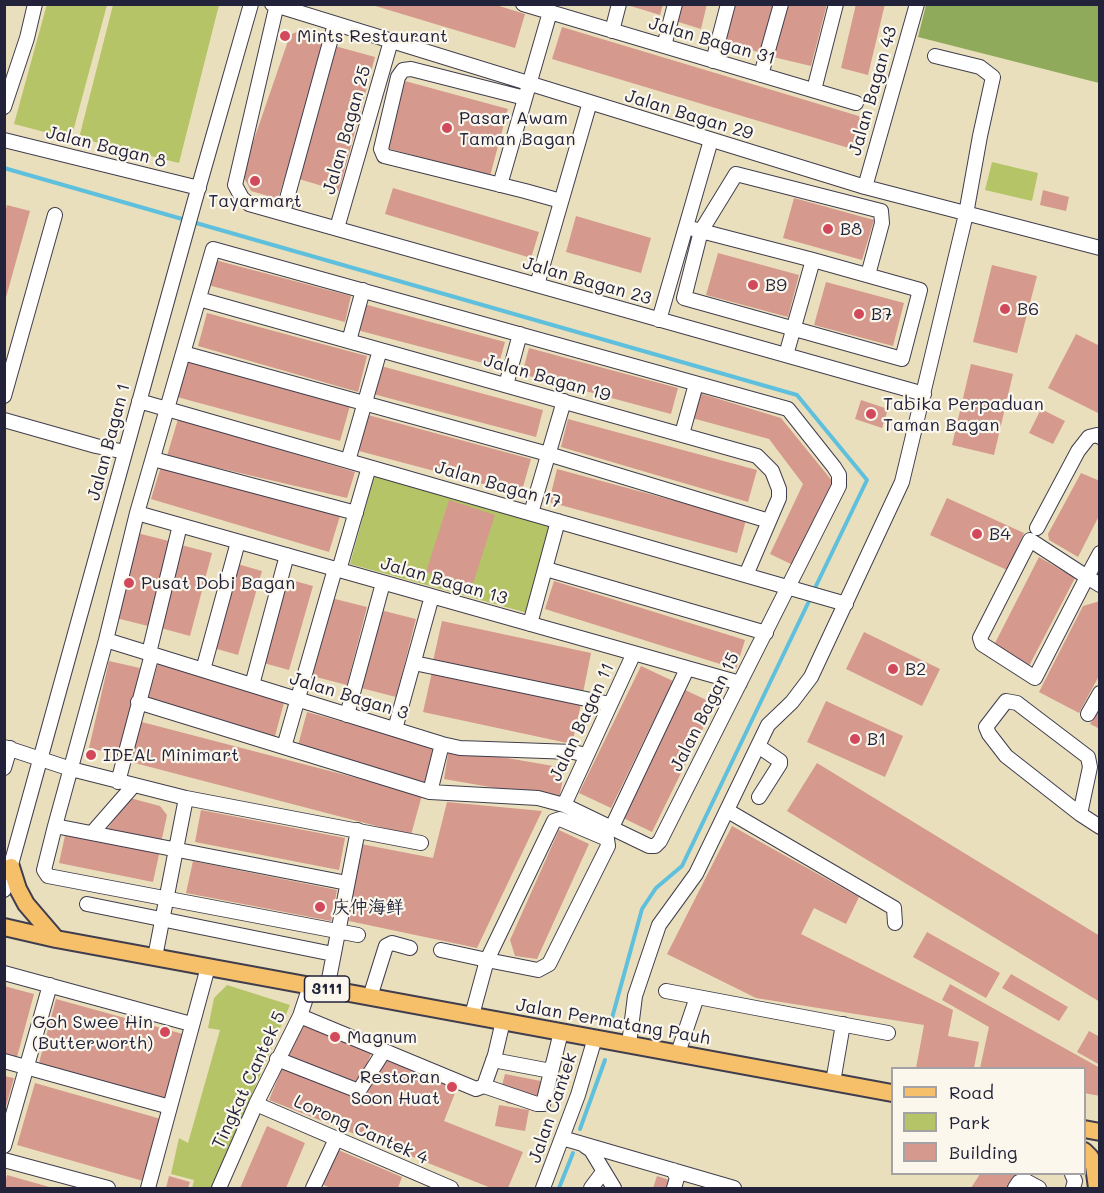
<!DOCTYPE html>
<meta charset="utf-8">
<style>
body{margin:0}
#map{position:relative;width:1104px;height:1193px;overflow:hidden;background:#eadfbc;font-family:Mali,sans-serif}
canvas{display:block}
.frame{position:absolute;inset:0;border:6px solid #22223b;pointer-events:none}
.legend{position:absolute;left:891px;top:1067px;width:195px;height:108px;box-sizing:border-box;background:#fbf7ec;border:2px solid #a4a2a5;margin:0;padding:8px 10px;list-style:none;font-size:18px;color:#22223b}
.legend li{display:flex;align-items:center;gap:12px;height:30px}
.legend b{width:30px;border:2px solid #a4a2a5}
</style>
<div id="map">
<canvas width="1104" height="1193"></canvas>
<div class="frame"></div>
<ul class="legend">
<li><b style="height:8px;background:#f6c06b"></b>Road</li>
<li><b style="height:16px;background:#b5c466"></b>Park</li>
<li><b style="height:16px;background:#d59a8d"></b>Building</li>
</ul>
</div>
<script>
const ctx = document.querySelector('canvas').getContext('2d');
ctx.lineJoin = 'round';
function fill(path, color) { ctx.fillStyle = color; ctx.fill(path, 'evenodd'); }
const shape = rows => new Path2D(rows.map(r => 'M' + r).join(''));
function trace(path, color, width, dash) { ctx.strokeStyle = color; ctx.lineWidth = width; ctx.lineCap = dash ? 'butt' : 'round'; ctx.setLineDash(dash || []); ctx.stroke(path); }
function label(font, color, halo, rows, align = 'center') {
  ctx.font = font + ' Mali,"LXGW WenKai TC",sans-serif'; ctx.lineWidth = 4.5; ctx.setLineDash([]); ctx.textBaseline = 'middle'; ctx.strokeStyle = halo; ctx.fillStyle = color; for (const [text, x, y, turn = 0] of rows) {
    ctx.save(); ctx.translate(x, y); ctx.rotate((+turn || 0) * Math.PI / 180); ctx.textAlign = isNaN(turn) ? turn : align; if (halo) ctx.strokeText(text, 0, 0); ctx.fillText(text, 0, 0); ctx.restore();
  }
}
const green = shape([
 [47,4,107,5,71,139,14,124],
 [113,5,219,5,179,163,79,138],
 [992,162,1038,173,1032,201,985,190],
 [374,476,555,526,531,614,350,564],
 [227,985,290,1005,212,1188,192,1188,194,1180,171,1174,179,1138,188,1143,220,1030,208,1028,214,998]
]);
const forest = shape([
 [926,5,1099,5,1099,83,918,37]
]);
const stream = shape([
 [4,168,797,395,867,480,814,590],
 [612,1018,642,909,656,888,682,866,811,597],
 [580,1129,605,1060],
 [559,1188,573,1153]
]);
const building = shape([
 [493,4,525,14,515,48,372,5],
 [624,4,663,4,660,15],
 [676,4,707,4,701,29,672,20],
 [734,4,775,4,762,53,724,43],
 [786,4,827,4,811,66,773,57],
 [856,4,885,4,868,75,841,68],
 [562,27,862,117,852,149,552,59],
 [303,29,328,37,278,199,251,191,242,174,290,35],
 [335,46,375,57,339,191,299,179],
 [405,81,508,109,490,176,387,148],
 [393,188,539,232,531,258,385,214],
 [1043,190,1069,197,1066,211,1040,205],
 [794,198,874,220,862,260,783,238],
 [7,205,30,211,5,301,4,216],
 [576,216,651,238,641,273,566,252],
 [718,253,799,275,788,317,706,295],
 [215,260,351,296,345,322,208,285],
 [992,265,1037,276,1017,353,973,342],
 [826,282,904,303,893,346,814,325],
 [360,303,505,342,498,367,353,329],
 [207,313,367,356,358,392,198,346],
 [1076,334,1100,346,1100,414,1048,388],
 [529,348,678,388,671,414,522,374],
 [187,362,350,406,340,441,177,397],
 [971,364,1013,374,994,455,952,445],
 [381,366,543,410,536,437,373,394],
 [696,392,781,418,833,482,795,566,770,554,803,484,769,439,692,418],
 [861,400,888,409,882,428,855,419],
 [1041,409,1065,421,1053,444,1029,433],
 [368,415,531,459,521,494,359,451],
 [178,419,355,472,347,498,167,456],
 [568,419,757,470,748,502,561,447],
 [162,463,340,516,329,552,151,499],
 [557,469,746,520,737,553,549,502],
 [1081,473,1100,481,1100,514,1078,557,1049,540,1048,534],
 [947,498,1024,533,1007,570,930,535],
 [449,500,495,515,472,587,426,572],
 [137,533,173,542,152,627,116,618],
 [181,545,212,553,190,636,157,627],
 [1039,557,1075,578,1029,666,994,645],
 [234,563,262,571,238,655,210,647],
 [284,578,313,586,289,670,260,662],
 [554,581,745,640,736,669,545,609],
 [331,598,367,607,347,685,312,676],
 [1100,601,1100,674,1079,713,1039,692,1083,606],
 [380,610,416,619,396,697,361,688],
 [442,621,591,653,583,693,433,661],
 [864,632,940,669,922,706,846,669],
 [109,661,140,668,120,755,89,748],
 [158,664,285,699,275,736,147,702],
 [641,666,673,681,611,808,579,793],
 [432,672,581,704,572,744,423,712],
 [683,689,715,704,652,832,621,817],
 [826,701,903,736,885,777,807,742],
 [1100,707,1100,729,1090,724],
 [307,712,434,747,424,784,297,749],
 [138,721,422,795,411,835,127,761],
 [449,748,565,768,559,799,444,779],
 [817,763,1100,936,1100,1002,787,811],
 [130,798,160,806,167,815,161,843,105,832],
 [447,802,542,811,477,948,349,921,361,844,433,858],
 [201,810,345,838,339,870,195,842],
 [732,826,859,897,846,924,814,908,801,934,953,1010,948,1036,979,1042,974,1068,916,1068,924,1025,756,998,667,954],
 [559,830,589,844,537,959,515,956,510,940],
 [66,831,160,850,153,882,59,863],
 [193,861,337,890,331,921,186,893],
 [927,932,1000,973,986,998,913,957],
 [1011,974,1068,1007,1059,1021,1002,988],
 [950,984,1100,1068,1100,1096,1084,1093,1084,1068,980,1068,989,1027,942,1000],
 [4,986,34,994,17,1057,4,1054],
 [56,999,183,1034,165,1098,39,1063],
 [301,1019,373,1049,358,1086,285,1056],
 [1089,1031,1100,1037,1100,1065,1077,1052],
 [381,1058,457,1088,444,1121,523,1152,508,1188,491,1188,269,1100,283,1066,365,1099],
 [505,1074,551,1083,548,1098,536,1095,534,1108,506,1103,508,1090,501,1089],
 [4,1076,14,1078,5,1110,4,1110],
 [35,1083,161,1119,143,1181,17,1145],
 [499,1105,529,1110,525,1131,495,1126],
 [267,1126,305,1143,286,1188,240,1188],
 [336,1149,402,1177,398,1188,331,1188,321,1184],
 [980,1174,1016,1174,1007,1188,971,1188],
 [7,1175,53,1188,4,1188],
 [169,1176,190,1182,188,1188,166,1188],
 [657,1176,673,1181,671,1188,653,1188]
]);
const minor = shape([
 [272,4,865,187,1100,248],
 [277,4,235,185,242,198,249,204,924,394],
 [523,4,856,103],
 [612,31,619,4],
 [664,46,675,4],
 [713,61,728,4],
 [761,75,781,4],
 [814,90,836,4],
 [525,98,411,69,403,70,398,77,381,149,384,156,525,191,561,201],
 [4,107,27,38,35,4],
 [4,140,199,188],
 [500,185,550,12],
 [865,187,917,4],
 [283,213,335,24],
 [686,227,701,231,813,260,920,290,902,359,684,298,701,231,736,174,881,211,882,223,868,275],
 [337,228,391,41],
 [537,285,590,102],
 [199,299,757,456,772,471,779,489,779,498,746,575],
 [659,320,711,140],
 [349,341,363,290],
 [183,353,548,454,769,521],
 [786,355,813,260],
 [506,385,520,334],
 [4,396,55,215],
 [139,401,846,604],
 [4,420,96,446,125,452],
 [682,434,696,384],
 [153,459,356,513],
 [348,461,380,350],
 [137,513,740,683],
 [531,513,564,401],
 [1037,528,1078,451,1089,437,1097,435,1100,437],
 [1100,553,1087,577,1035,678,982,644,980,638,1030,540,1087,577,1100,585],
 [546,569,766,633],
 [339,570,369,467],
 [530,624,558,521],
 [106,640,442,744,460,748,573,752,587,755],
 [149,653,180,525],
 [414,663,610,704],
 [203,670,238,542],
 [252,685,287,555],
 [138,702,430,792,538,798,564,805,649,846,655,846,660,841,839,486,839,475,834,467,788,409,213,249,137,513,106,640,55,826,44,870,48,876,358,935],
 [1088,714,1100,693],
 [347,715,383,583],
 [395,729,432,596],
 [758,746,780,761,780,764,759,797],
 [4,747,71,769,186,798,421,843],
 [284,747,335,569],
 [4,768,10,748],
 [118,782,152,654],
 [430,792,442,744],
 [564,805,634,653],
 [728,811,894,908,895,923],
 [1080,814,1090,767,1088,757,1017,703,1006,701,986,727,989,734,1006,756,1080,814,1100,827],
 [55,826,347,883],
 [612,827,687,669],
 [92,833,134,785],
 [4,890,195,200,251,4],
 [87,904,333,954],
 [441,950,487,960,538,970,549,964,608,846,607,839,560,819,554,821,487,960,472,1015],
 [155,957,186,798],
 [4,973,191,1024],
 [327,989,358,830],
 [666,991,888,1033],
 [370,997,386,946,392,943,410,948],
 [300,1016,476,1089,484,1086],
 [629,1044,635,996,659,925,696,874,768,725,792,702,811,677,902,482,966,214,980,136,993,77,980,67,935,56],
 [678,1053,697,997],
 [277,1059,356,1090,360,1089,384,1051],
 [493,1060,551,1071],
 [4,1061,170,1107],
 [833,1082,843,1024],
 [484,1086,537,1104,543,1104,561,1032],
 [484,1086,495,1055,503,1021],
 [256,1104,451,1188],
 [562,1138,734,1188],
 [4,1146,50,985],
 [585,1146,591,1150,614,1188],
 [4,1160,108,1188],
 [673,1170,677,1178,674,1188],
 [1072,1174,1075,1181,1073,1188],
 [148,1188,208,967],
 [219,1188,256,1104,300,1016,310,986],
 [313,1188,336,1139],
 [543,1188,578,1095,595,1038],
 [591,1188,603,1172],
 [1015,1188,1019,1182,1024,1180,1039,1188]
]);
const major = shape([
 [4,872,11,867,18,889,26,904,56,939],
 [4,927,56,939,892,1093],
 [1084,1129,1100,1132],
 [1084,1151,1090,1157,1094,1166,1097,1188]
]);
const markers = [
 [285,36,6,"#d1495b"],
 [447,128,6,"#d1495b"],
 [255,181,6,"#d1495b"],
 [828,229,6,"#d1495b"],
 [753,285,6,"#d1495b"],
 [1005,309,6,"#d1495b"],
 [859,314,6,"#d1495b"],
 [871,414,6,"#d1495b"],
 [977,534,6,"#d1495b"],
 [129,583,6,"#d1495b"],
 [893,669,6,"#d1495b"],
 [855,739,6,"#d1495b"],
 [91,755,6,"#d1495b"],
 [320,907,6,"#d1495b"],
 [165,1032,6,"#d1495b"],
 [335,1037,6,"#d1495b"],
 [452,1087,6,"#d1495b"]
];
const shields = [
 [327,989,45]
];
const shieldNames = [
 ["3111",327,989]
];
const poiNames = [
 ["Mints Restaurant",297,36],
 ["Pasar Awam",459,118],
 ["Taman Bagan",459,139],
 ["Tayarmart",255,201,"center"],
 ["B8",840,229],
 ["B9",765,285],
 ["B6",1017,309],
 ["B7",871,314],
 ["Tabika Perpaduan",883,404],
 ["Taman Bagan",883,425],
 ["B4",989,534],
 ["Pusat Dobi Bagan",141,583],
 ["B2",905,669],
 ["B1",867,739],
 ["IDEAL Minimart",103,755],
 ["庆仲海鲜",332,907],
 ["Goh Swee Hin",153,1022,"right"],
 ["(Butterworth)",153,1043,"right"],
 ["Magnum",347,1037],
 ["Restoran",440,1077,"right"],
 ["Soon Huat",440,1098,"right"]
];
const streetNames = [
 ["Jalan Bagan 31",712,41,16],
 ["Jalan Bagan 43",873,91,-74],
 ["Jalan Bagan 29",689,115,17],
 ["Jalan Bagan 25",347,130,-74],
 ["Jalan Bagan 8",106,147,14],
 ["Jalan Bagan 23",587,281,16],
 ["Jalan Bagan 19",547,378,16],
 ["Jalan Bagan 1",109,442,-75],
 ["Jalan Bagan 17",498,485,16],
 ["Jalan Bagan 13",444,581,16],
 ["Jalan Bagan 3",349,696,17],
 ["Jalan Bagan 15",705,712,-63],
 ["Jalan Bagan 11",582,722,-65],
 ["Jalan Permatang Pauh",613,1022,10],
 ["Tingkat Cantek 5",249,1080,-65],
 ["Jalan Cantek",553,1108,-71],
 ["Lorong Cantek 4",361,1130,24]
];
fill(green, '#b5c466');
fill(forest, '#90aa5b');
trace(stream, '#5fc0dd', 4);
fill(building, '#d59a8d');
trace(minor, '#403e4e', 16);
trace(major, '#403e4e', 20);
trace(minor, '#fff', 14);
trace(major, '#f6c06b', 16);
for (const [x, y, r, color] of markers) { const dot = new Path2D(); dot.arc(x, y, r, 0, 2 * Math.PI); ctx.fillStyle = color; ctx.fill(dot); trace(dot, '#fbf7ec', 2); }
for (const [x, y, w] of shields) { const box = new Path2D(); box.roundRect(x - w / 2, y - 13, w, 26, 4.5); ctx.fillStyle = '#fbf7ec'; ctx.fill(box); trace(box, '#22223b', 1.5); }
label('bold 16px', '#22223b', null, shieldNames);
label('18px', '#22223b', '#fbf7ec', poiNames, 'left');
label('18px', '#22223b', '#fbf7ec', streetNames);
</script>
